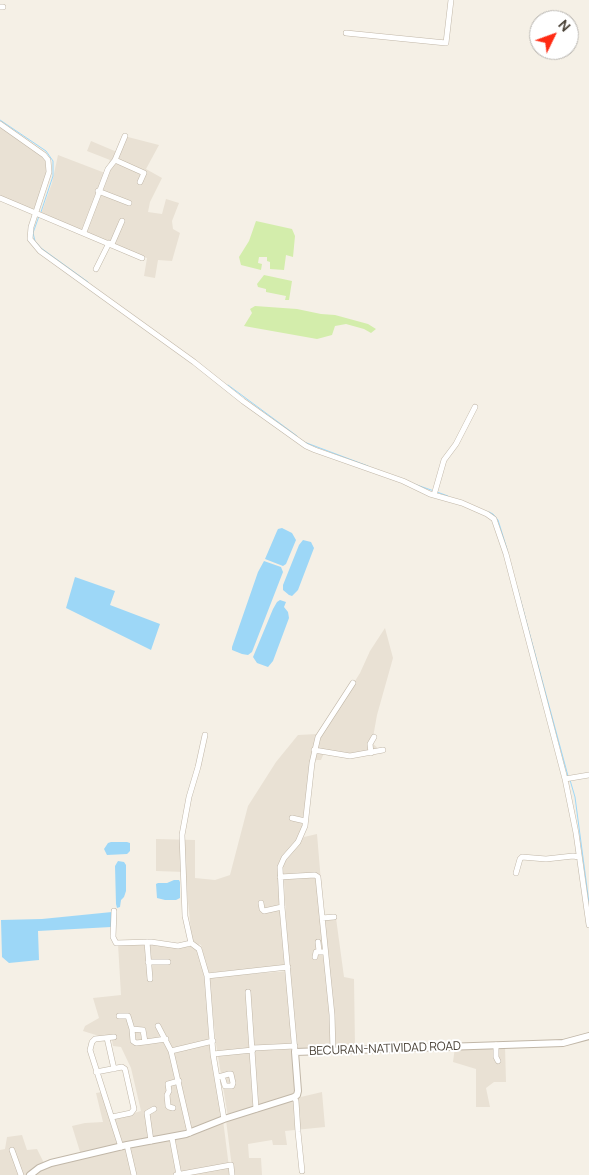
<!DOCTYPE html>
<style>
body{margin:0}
#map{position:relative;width:589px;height:1175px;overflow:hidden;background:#f5f0e6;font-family:Manrope,sans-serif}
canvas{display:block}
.north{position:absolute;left:529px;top:10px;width:50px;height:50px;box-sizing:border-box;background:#fff;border:1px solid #b6b3ae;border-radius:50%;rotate:48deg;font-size:14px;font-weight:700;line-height:20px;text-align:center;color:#484035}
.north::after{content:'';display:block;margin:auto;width:18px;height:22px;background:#ff2b13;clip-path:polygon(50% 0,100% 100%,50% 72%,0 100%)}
</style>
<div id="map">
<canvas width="589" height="1175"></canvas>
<div class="north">N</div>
</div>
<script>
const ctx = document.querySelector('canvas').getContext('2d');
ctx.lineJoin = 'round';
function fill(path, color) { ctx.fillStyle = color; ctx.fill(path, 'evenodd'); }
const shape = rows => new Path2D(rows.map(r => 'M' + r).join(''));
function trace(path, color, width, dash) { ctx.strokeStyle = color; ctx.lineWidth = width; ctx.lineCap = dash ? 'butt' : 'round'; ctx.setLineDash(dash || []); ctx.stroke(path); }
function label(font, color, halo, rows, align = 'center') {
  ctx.font = font + ' Manrope,sans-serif'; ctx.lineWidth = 4; ctx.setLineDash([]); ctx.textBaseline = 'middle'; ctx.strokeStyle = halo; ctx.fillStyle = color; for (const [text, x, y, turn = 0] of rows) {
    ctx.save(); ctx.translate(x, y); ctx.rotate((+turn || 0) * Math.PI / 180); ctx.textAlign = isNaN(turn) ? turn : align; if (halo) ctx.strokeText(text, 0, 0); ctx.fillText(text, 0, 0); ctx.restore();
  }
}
const residential = shape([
 [0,126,44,156,48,166,35,212,0,198],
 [124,136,159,145,146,169,162,178,150,202,148,212,162,214,166,199,179,203,172,221,173,229,180,233,172,261,158,260,155,278,144,276,147,258,131,253,41,214,52,183,58,155,105,173,110,160,87,151,91,141,117,152],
 [385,628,393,658,377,715,372,743,380,750,345,755,324,753,321,760,314,760,319,738,360,673,370,651],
 [317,734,302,833,278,864,287,966,207,973,201,945,199,944,205,974,211,1044,224,1118,191,1132,81,1155,72,1126,85,1123,103,1122,96,1093,102,1092,114,1119,141,1111,131,1068,121,1047,113,1046,112,1040,83,1031,85,1026,99,1018,93,998,121,995,118,944,153,944,189,947,195,943,192,941,185,872,156,871,156,839,195,840,195,878,215,880,230,875,248,806,276,762,298,735],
 [317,834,324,918,336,918,344,977,354,979,355,1047,294,1051,296,1094,228,1117,216,1044,209,977,289,971,283,864,304,837],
 [505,1046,506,1082,494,1082,486,1088,490,1107,476,1107,476,1069,453,1062,455,1047],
 [322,1092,325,1127,285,1131,287,1145,273,1145,272,1140,248,1144,249,1158,261,1158,262,1175,233,1175,226,1120,288,1100],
 [223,1120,230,1175,181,1175,178,1173,172,1175,135,1175,129,1145,170,1139],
 [22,1135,27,1150,37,1149,45,1165,29,1175,0,1175,0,1150,5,1149,7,1137],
 [126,1147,131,1175,32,1175,39,1169,57,1163]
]);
const green = shape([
 [256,221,292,229,295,236,293,257,286,255,284,270,270,269,270,262,267,261,267,257,259,257,258,263,262,264,261,270,241,265,239,257,249,241],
 [264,275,292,281,289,300,285,300,286,296,266,292,266,289,258,287,257,284],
 [255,306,297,309,321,314,335,315,368,324,376,329,371,333,364,329,346,324,335,326,332,335,317,339,244,326,252,313,250,309]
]);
const water = shape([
 [282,528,292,533,296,540,286,564,283,566,265,559,277,531,278,529],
 [303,540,311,542,314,548,298,590,292,596,289,595,283,590,283,585,299,545],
 [264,561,281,567,283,572,252,652,248,655,242,654,232,650,232,647,258,572],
 [75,577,115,591,110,605,160,624,151,650,66,608],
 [280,600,286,602,284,607,288,612,289,618,273,661,268,667,257,663,253,657,273,609,277,602],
 [111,842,127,842,130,843,130,851,127,854,107,855,104,849,108,843],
 [118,861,124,862,126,865,126,891,124,897,121,900,120,907,117,908,116,904,115,866],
 [174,880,179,880,180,882,180,898,176,900,165,900,157,898,156,884,158,883,167,883],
 [112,912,111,927,38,931,39,960,9,963,2,957,1,920,42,919]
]);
const stream = shape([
 [0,120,46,151,53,161,53,176,41,212],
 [39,216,33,233,35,241,41,248,88,282],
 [228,385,297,436],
 [304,442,368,466],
 [414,484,434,491],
 [437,492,448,496],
 [489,512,493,514,498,520,507,549],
 [517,587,568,776],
 [570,780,575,797,589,903]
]);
const minor = shape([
 [0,7,3,7],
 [346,33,446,43,451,0],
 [0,124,44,155,48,160,49,172,31,227,30,239,40,251,194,362,243,401,306,446,315,450,403,481,430,494,462,503,487,514,494,519,506,554,565,779,576,833,589,925],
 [115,160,144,173,140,182],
 [98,191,129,203],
 [0,198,142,258],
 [84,232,108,169,115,160,125,136],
 [112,244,122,221],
 [96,269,109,243],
 [434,495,444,460,456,444,475,407],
 [314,750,350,756,383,750],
 [371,753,370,744,374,737],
 [565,779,589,775],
 [292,818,305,821],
 [516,873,520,859,522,857,546,859,573,856,579,857],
 [280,877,315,875,318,877,332,1015,333,1051],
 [261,903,262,909,264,911,282,907],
 [114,911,113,937,116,943,151,942,178,946,191,943,185,916,182,835,189,797,198,767,205,735],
 [322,918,334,917],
 [147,942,150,979],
 [318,942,319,951],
 [191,943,199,949,207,976,213,1054,224,1119],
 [315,957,316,952,325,952],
 [148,962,168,962],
 [207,976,288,967],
 [248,992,256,1109],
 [119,1016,128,1016,132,1029],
 [158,1026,171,1051,190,1133],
 [114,1037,95,1039,92,1042,90,1050,121,1147],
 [107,1038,114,1069],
 [145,1042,143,1030,132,1029,133,1041,136,1043,145,1042,166,1039],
 [496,1045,496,1057,498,1061],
 [253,1048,295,1046],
 [171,1051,213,1041],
 [295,1052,282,907,280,867,284,858,298,842,305,826,312,763,318,737,353,683],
 [213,1054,253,1050],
 [96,1072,122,1067,125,1069,134,1109,131,1113,112,1117],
 [217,1077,222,1076,229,1074,231,1074,233,1083,232,1086,225,1086,222,1076],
 [294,1097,296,1101,298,1132,302,1171],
 [173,1108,169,1107,168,1106,167,1095,169,1091,168,1084,179,1081],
 [172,1138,179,1175],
 [151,1141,147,1113,154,1109],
 [127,1145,134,1175],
 [12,1150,21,1175],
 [176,1175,231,1165,232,1175]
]);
const tertiary = shape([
 [30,1175,39,1168,51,1163,127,1145,186,1134,224,1119,294,1097,297,1095,298,1091,295,1052,563,1043,589,1036]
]);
const streetNames = [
 ["BECURAN-NATIVIDAD ROAD",385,1049,-2]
];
fill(residential, '#e9e1d4');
fill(green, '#d3edab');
fill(water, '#9dd7f7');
trace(stream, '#9dd7f7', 1);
trace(minor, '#c1b7a8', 6);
trace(tertiary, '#c1b7a8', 8);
trace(minor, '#fff', 5);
trace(tertiary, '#fff', 6);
label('12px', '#484035', '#fff', streetNames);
</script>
